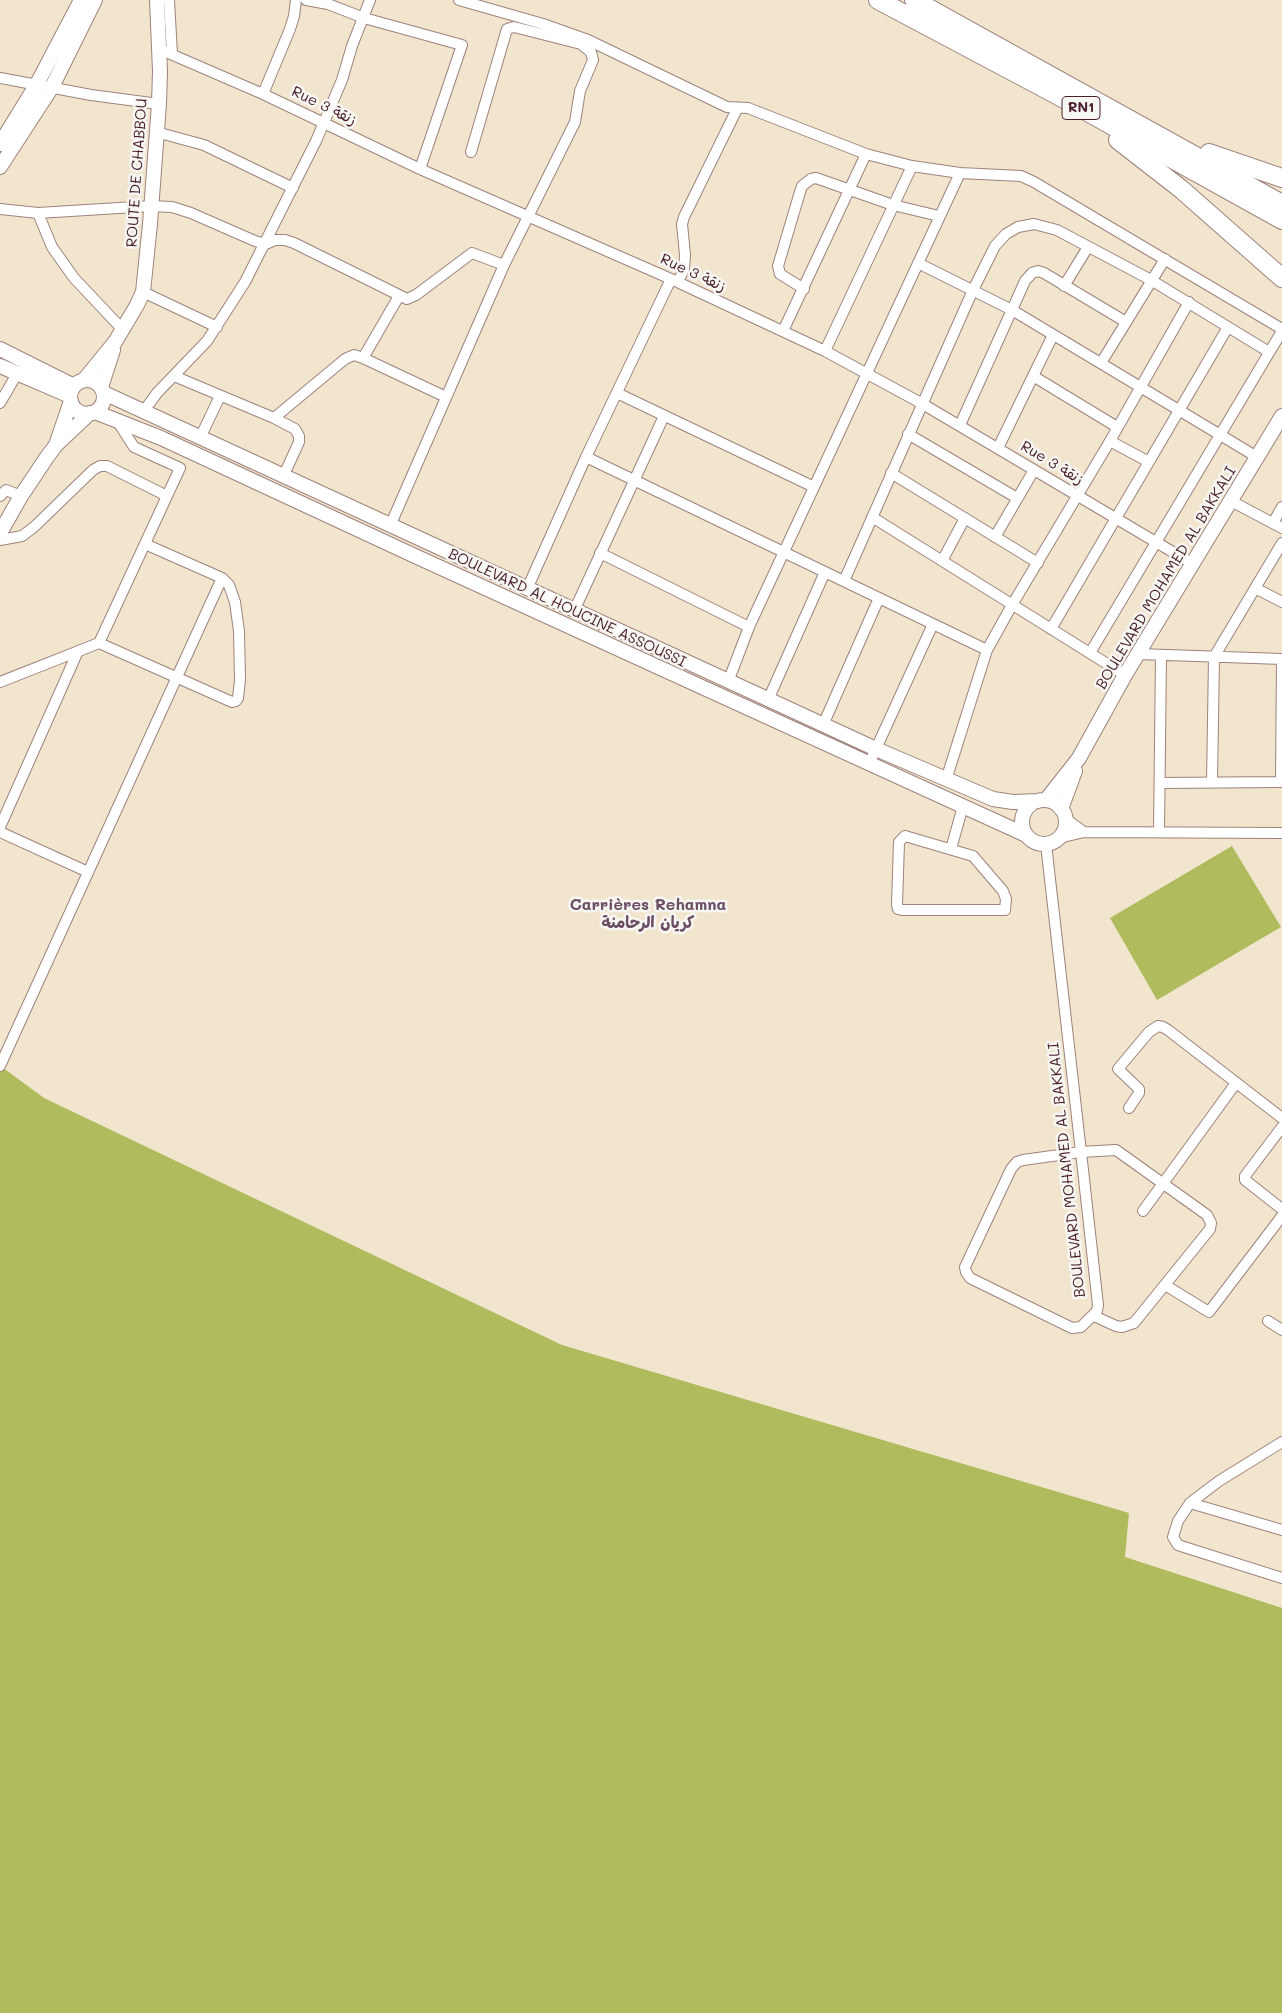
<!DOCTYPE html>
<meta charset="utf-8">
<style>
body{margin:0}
canvas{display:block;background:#f2e5ce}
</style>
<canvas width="1282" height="2013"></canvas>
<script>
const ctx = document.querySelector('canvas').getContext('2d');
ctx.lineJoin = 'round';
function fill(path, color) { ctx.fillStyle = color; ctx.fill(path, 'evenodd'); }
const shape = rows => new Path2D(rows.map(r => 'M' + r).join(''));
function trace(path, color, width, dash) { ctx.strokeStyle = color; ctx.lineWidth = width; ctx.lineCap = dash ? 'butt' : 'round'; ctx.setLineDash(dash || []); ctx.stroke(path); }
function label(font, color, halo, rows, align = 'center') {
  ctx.font = font + ' Mali,"Playpen Sans Arabic",sans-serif'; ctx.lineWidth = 5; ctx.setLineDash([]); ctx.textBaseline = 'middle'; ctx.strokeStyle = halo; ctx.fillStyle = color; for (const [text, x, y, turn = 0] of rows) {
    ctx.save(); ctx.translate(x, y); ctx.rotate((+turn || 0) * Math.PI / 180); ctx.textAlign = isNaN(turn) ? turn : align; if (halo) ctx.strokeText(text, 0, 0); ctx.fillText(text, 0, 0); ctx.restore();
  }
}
const green = shape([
 [1232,846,1281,927,1157,1000,1110,918],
 [0,1068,6,1070,44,1098,562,1345,1129,1513,1125,1557,1282,1608,1282,2013,0,2013]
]);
const street = shape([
 [169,0,172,54],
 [306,0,328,4,364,18,462,45,420,169],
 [459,0,543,24,588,40,727,107,748,108,866,154,912,166,960,173,1021,176,1034,182,1282,329],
 [159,49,263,94,420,169,671,279,825,351,921,403,1193,564],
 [0,78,91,95,159,104],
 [263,94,290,29,294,16,296,0],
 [156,132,204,145,293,188],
 [0,209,38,213,151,206,172,207,191,213,255,241,266,244,275,240,285,240,294,243,407,299,416,295,472,253,504,265],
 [38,213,52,247,74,278,123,330],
 [918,263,1012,310,1257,457],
 [678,282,684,269,685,255,682,224,684,217,737,109],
 [1064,286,1088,247],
 [804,289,780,274,778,266,800,192,802,186,811,179,816,178,893,205,939,216],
 [143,292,217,327],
 [783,331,866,154],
 [825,351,912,166],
 [363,358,399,296],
 [1101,363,1165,259],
 [174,376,274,418,295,429,299,436,299,442,283,477],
 [1033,376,1117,427],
 [617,393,814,487],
 [0,403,17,374],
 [143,412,157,393,207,341,245,282,316,141,342,80,352,46,370,0],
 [274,418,345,359,354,355,363,358,446,397],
 [960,425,1025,281,1032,273,1038,271,1044,273,1126,322],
 [908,434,1017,498],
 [200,438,220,396],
 [1110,441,1149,462],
 [998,448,1053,335],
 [586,457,987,650],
 [891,473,1038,563],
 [0,496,6,490,21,496],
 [1231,501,1282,528],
 [872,517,1125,675],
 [1273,523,1282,507],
 [390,526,504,265,575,122,580,91,593,60,591,52,581,44,514,27,507,29,471,152],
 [995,537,1034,470],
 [0,540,22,536,34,527,93,470,100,466,107,466,167,496],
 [600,553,749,627],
 [942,561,965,518],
 [844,581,973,290,995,246,1006,234,1018,227,1034,224,1057,230,1151,280,1269,352],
 [1255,588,1282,602],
 [527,589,586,457,671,279],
 [574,611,664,416],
 [1051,629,1228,327],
 [99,643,232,702,236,701,238,698,240,680,239,631,235,602,229,585,222,578,145,544],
 [1090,653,1282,331],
 [1138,654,1282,659],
 [0,682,99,643,180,468,134,447,116,419],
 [728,682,749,627,960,173],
 [768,700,825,572],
 [823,725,879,598],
 [869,764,933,624],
 [946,780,987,650,1012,605,1110,441,1189,302],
 [1281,782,1282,659],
 [1161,783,1282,782],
 [1212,783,1214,657,1282,543],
 [1066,819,1084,832],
 [0,827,78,651],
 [0,832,88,872],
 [1159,832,1161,655],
 [905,836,973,856,1003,891,1006,899,1005,910,902,910,898,909,897,905,899,842,905,836],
 [1059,838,1084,832,1282,833],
 [1046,844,1081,1152,1098,1305,1097,1311,1081,1327,1072,1328,970,1278,966,1272,965,1267,1011,1169,1017,1162,1023,1160,1081,1152,1116,1150,1207,1215,1211,1223,1210,1229,1134,1323,1122,1327,1116,1326,1094,1316],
 [951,849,963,806],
 [0,1066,222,578],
 [1129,1108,1139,1093,1139,1089,1118,1069,1149,1032,1158,1026,1163,1027,1168,1030,1282,1118],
 [1282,1127,1245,1176,1245,1180,1282,1209],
 [1143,1211,1236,1083],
 [1165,1285,1209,1312,1282,1216],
 [1268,1321,1282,1330],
 [1282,1442,1219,1481,1190,1503,1178,1521,1173,1537,1178,1545,1184,1547,1282,1578],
 [1190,1503,1282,1530]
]);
const secondary = shape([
 [0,144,37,84,81,0],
 [0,167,52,87,95,0],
 [0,349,74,386],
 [0,366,70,396],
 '70 397a17 17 0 1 1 34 0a17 17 0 1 1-34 0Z',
 [84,380,115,342,137,305,143,292,150,224,159,104,160,71,157,0],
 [101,387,113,350],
 [104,393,876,749,993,799,1013,802,1038,801],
 [95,412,161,438,415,556,1026,835],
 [56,445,71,401],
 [0,533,21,496,47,457,56,445,90,413],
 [1046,800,1079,758,1125,675,1282,416],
 '1022 822a22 22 0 1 1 44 0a22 22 0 1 1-44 0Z',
 [1061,809,1075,771]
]);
const highway = shape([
 [878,0,1057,95,1282,220],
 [914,0,1282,204],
 [1118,140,1181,189,1282,278],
 [1209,153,1282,178]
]);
const shields = [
 [1081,108,38]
];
const shieldNames = [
 ["RN1",1081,108]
];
const streetNames = [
 ["Rue 3 زنقة",324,106,26],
 ["ROUTE DE CHABBOU",137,173,-86],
 ["Rue 3 زنقة",693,273,25],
 ["Rue 3 زنقة",1052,463,31],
 ["BOULEVARD MOHAMED AL BAKKALI",1166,578,-59],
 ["BOULEVARD AL HOUCINE ASSOUSSI",567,608,25],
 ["BOULEVARD MOHAMED AL BAKKALI",1067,1170,-96]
];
const neighbourhoodNames = [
 ["Carrières Rehamna",648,905],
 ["كريان الرحامنة",648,923]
];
fill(green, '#afbb5d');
trace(street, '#9e827c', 12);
trace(secondary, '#9e827c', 16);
trace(highway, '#9e827c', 20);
trace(street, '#fff', 10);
trace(secondary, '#fff', 14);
trace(highway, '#fff', 18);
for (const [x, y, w] of shields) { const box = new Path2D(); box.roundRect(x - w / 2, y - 11.5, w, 23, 4); ctx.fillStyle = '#f6f6f2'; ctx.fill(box); trace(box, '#4a1f2b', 1); }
label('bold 14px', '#4a1f2b', null, shieldNames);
label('15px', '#4a1f2b', '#f6f6f2', streetNames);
label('bold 16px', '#6c4e65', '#f6f6f2', neighbourhoodNames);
</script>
